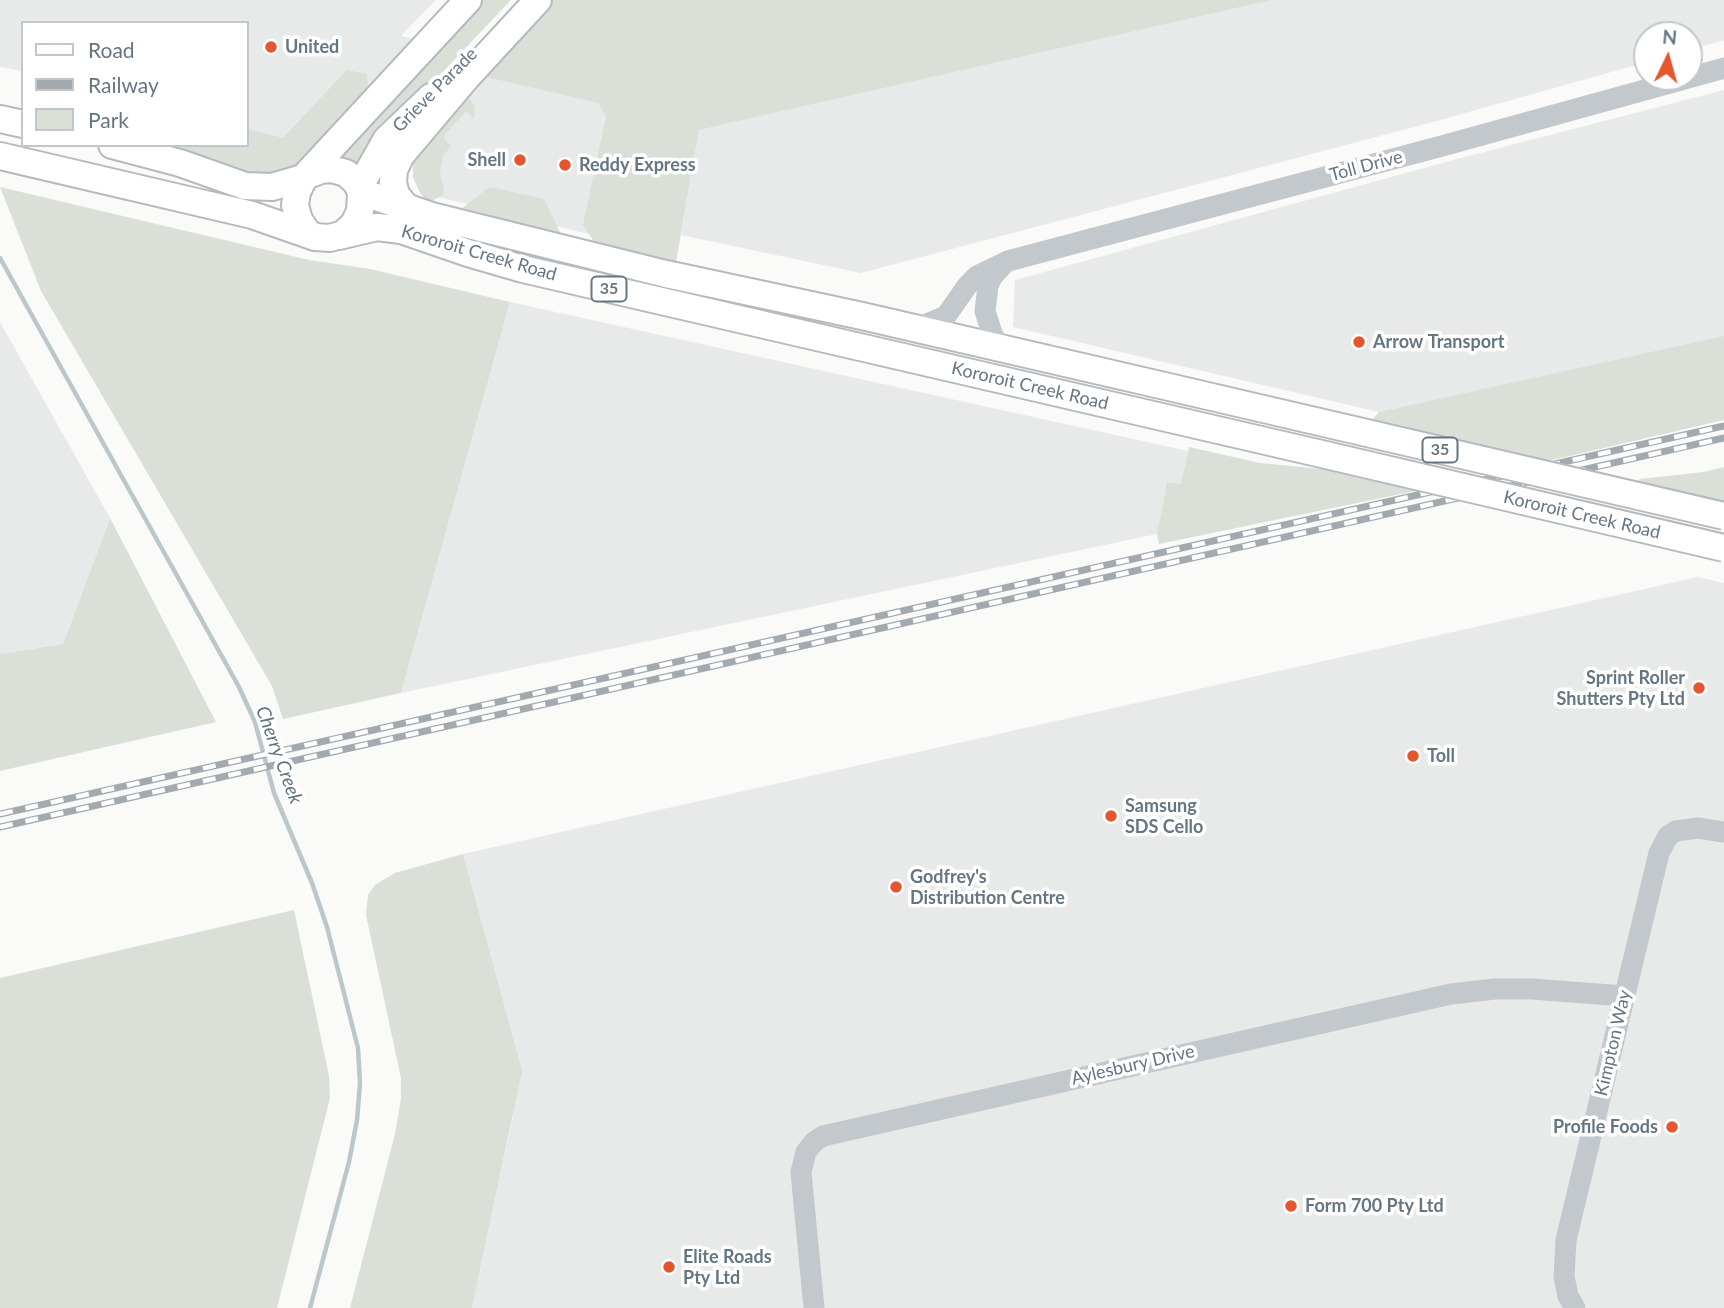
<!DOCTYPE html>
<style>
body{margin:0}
#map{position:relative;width:1724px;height:1308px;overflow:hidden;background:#fafaf8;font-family:Lato,sans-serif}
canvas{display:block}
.legend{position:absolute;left:21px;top:21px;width:228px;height:126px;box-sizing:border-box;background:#fff;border:2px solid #c1c8cd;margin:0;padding:9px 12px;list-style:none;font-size:21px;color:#657683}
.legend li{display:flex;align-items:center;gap:14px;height:35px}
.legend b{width:35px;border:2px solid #c1c8cd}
.north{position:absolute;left:1633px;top:21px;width:70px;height:70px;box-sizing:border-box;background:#fff;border:2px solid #c1c8cd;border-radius:50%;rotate:5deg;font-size:19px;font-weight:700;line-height:28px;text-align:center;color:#657683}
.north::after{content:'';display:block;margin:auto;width:24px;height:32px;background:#e4572e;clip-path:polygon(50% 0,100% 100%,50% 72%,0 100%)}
</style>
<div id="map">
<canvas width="1724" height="1308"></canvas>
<ul class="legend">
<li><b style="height:9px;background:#fff"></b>Road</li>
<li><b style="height:9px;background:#a2aab0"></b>Railway</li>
<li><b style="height:19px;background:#dadfd7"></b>Park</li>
</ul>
<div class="north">N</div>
</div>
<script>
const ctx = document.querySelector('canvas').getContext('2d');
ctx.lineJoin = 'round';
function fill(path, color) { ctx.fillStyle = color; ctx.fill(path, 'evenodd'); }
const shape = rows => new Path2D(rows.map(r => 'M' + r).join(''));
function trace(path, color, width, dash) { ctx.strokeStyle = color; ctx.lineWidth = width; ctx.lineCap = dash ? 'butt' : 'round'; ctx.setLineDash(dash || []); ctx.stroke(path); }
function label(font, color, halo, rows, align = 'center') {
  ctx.font = font + ' Lato,sans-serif'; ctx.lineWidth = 7; ctx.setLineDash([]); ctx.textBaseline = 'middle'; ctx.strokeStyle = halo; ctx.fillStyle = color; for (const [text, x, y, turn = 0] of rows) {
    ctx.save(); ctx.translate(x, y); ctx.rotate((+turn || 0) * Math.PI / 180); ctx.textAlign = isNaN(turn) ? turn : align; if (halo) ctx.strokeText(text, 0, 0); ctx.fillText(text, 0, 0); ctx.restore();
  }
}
const built = shape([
 [0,0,436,0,401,36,417,40,313,156,247,145,247,23,23,23,23,71,0,67],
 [1272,0,1724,0,1724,40,1689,50,1689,35,1647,35,1647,62,1433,122,861,273,681,235,699,130],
 [487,73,603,98,614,115,597,236,434,196,416,162],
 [1724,90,1724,338,1379,412,1013,327,1015,280,1457,159],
 [510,302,1188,451,1181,485,1167,482,1157,534,401,693],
 [0,322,110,518,63,644,0,654],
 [1698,577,1724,583,1724,1308,472,1308,513,1116,472,888,463,854]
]);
const green = shape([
 [481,0,511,0,419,97,360,167,341,155],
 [553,0,1272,0,699,130,676,262,596,245,583,225,606,117,599,103,490,78,488,76,487,73],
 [347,70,367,74,369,94,295,172,259,177,151,145,247,145,247,129,283,138],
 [467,96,475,106,474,119,466,111,444,136,445,140,451,146,443,156,440,173,444,190,443,195,428,203,419,191,413,177,413,160],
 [0,187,309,260,370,269,510,302,401,693,283,719,272,686,41,291],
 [490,187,544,199,561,234,462,208],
 [1724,336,1724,420,1535,464,1366,427,1379,412],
 [1189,447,1260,463,1332,470,1420,490,1159,544,1157,534,1167,482,1181,484],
 [1724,467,1724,508,1632,487,1640,479,1704,472],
 [110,518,216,722,0,771,0,654,63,644],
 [463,854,522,1071,472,1308,350,1308,395,1134,401,1098,401,1078,366,915,368,895,375,885,395,873],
 [294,910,329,1076,330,1098,277,1308,0,1308,0,978]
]);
const stream = shape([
 [0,258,239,687,255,722,274,793,312,883,327,927,358,1048,360,1083,357,1120,349,1162,310,1308]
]);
const minor = shape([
 [1004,264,992,277,988,286,985,311,993,336,1001,346,1013,350],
 [913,326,922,326,946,316,967,286,977,276,1008,261,1442,146,1724,68],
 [814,1308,801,1172,806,1152,814,1142,823,1136,1451,994,1495,989,1532,989,1624,996],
 [1575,1308,1568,1296,1564,1277,1566,1240,1659,853,1668,836,1676,831,1698,828,1724,832]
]);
const major = shape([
 [0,119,23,124],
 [112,145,180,163,245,186,272,187,303,178],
 [0,156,252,215,315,237],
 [331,169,346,173,356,182,361,192,360,211,354,224,343,234,330,238,315,237,307,232,299,220,295,205,297,192,305,176,321,170,331,169],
 [305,176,468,0],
 [359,188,386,140,431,97],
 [361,192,432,216,666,274,862,316,1156,384],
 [407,208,396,195,393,182,394,170,401,155,466,78,538,0],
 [339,236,377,227,401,230,468,253,523,269,1326,455]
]);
const rail = shape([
 [0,814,1724,426],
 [0,827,1724,438]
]);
const majorBridge = shape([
 [1156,384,1724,516],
 [1326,455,1724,548]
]);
const markers = [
 [271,47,7,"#e4572e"],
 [520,160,7,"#e4572e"],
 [565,165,7,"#e4572e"],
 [1359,342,7,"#e4572e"],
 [1699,688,7,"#e4572e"],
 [1413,756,7,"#e4572e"],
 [1111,816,7,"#e4572e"],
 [896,887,7,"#e4572e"],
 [1672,1127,7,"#e4572e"],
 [1291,1206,7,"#e4572e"],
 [669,1267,7,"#e4572e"]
];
const shields = [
 [609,289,35],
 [1440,450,35]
];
const shieldNames = [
 ["35",609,289],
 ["35",1440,450]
];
const poiNames = [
 ["United",285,47],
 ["Shell",506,160,"right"],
 ["Reddy Express",579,165],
 ["Arrow Transport",1373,342],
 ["Sprint Roller",1685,678,"right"],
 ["Shutters Pty Ltd",1685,699,"right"],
 ["Toll",1427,756],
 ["Samsung",1125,806],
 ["SDS Cello",1125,827],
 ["Godfrey's",910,877],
 ["Distribution Centre",910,898],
 ["Profile Foods",1658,1127,"right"],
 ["Form 700 Pty Ltd",1305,1206],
 ["Elite Roads",683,1257],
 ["Pty Ltd",683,1278]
];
const streetNames = [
 ["Grieve Parade",435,90,-45],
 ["Toll Drive",1366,166,-15],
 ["Kororoit Creek Road",479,253,16],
 ["Kororoit Creek Road",1030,386,13],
 ["Kororoit Creek Road",1582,515,13],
 ["Kimpton Way",1613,1043,-77],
 ["Aylesbury Drive",1133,1065,-13]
];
const waterNames = [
 ["Cherry Creek",279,755,70]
];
fill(built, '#e8e9e9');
fill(green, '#dadfd7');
trace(stream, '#bbc7cb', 4.5);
trace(major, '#b5babe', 30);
trace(minor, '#c3c8cc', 21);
trace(major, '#fff', 26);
trace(rail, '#a2aab0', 7);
trace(rail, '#fff', 4.5, [13]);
trace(majorBridge, '#b5babe', 30, []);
trace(majorBridge, '#fff', 26);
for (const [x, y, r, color] of markers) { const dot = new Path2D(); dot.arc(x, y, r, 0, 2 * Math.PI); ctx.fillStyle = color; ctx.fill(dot); trace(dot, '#fff', 2.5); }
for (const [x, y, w] of shields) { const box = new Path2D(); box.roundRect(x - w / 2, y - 12.5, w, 25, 5); ctx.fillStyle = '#fff'; ctx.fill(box); trace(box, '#657683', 2); }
label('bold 16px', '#657683', null, shieldNames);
label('bold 18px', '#657683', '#fff', poiNames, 'left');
label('18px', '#657683', '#fff', streetNames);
label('italic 19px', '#60757c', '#fff', waterNames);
</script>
